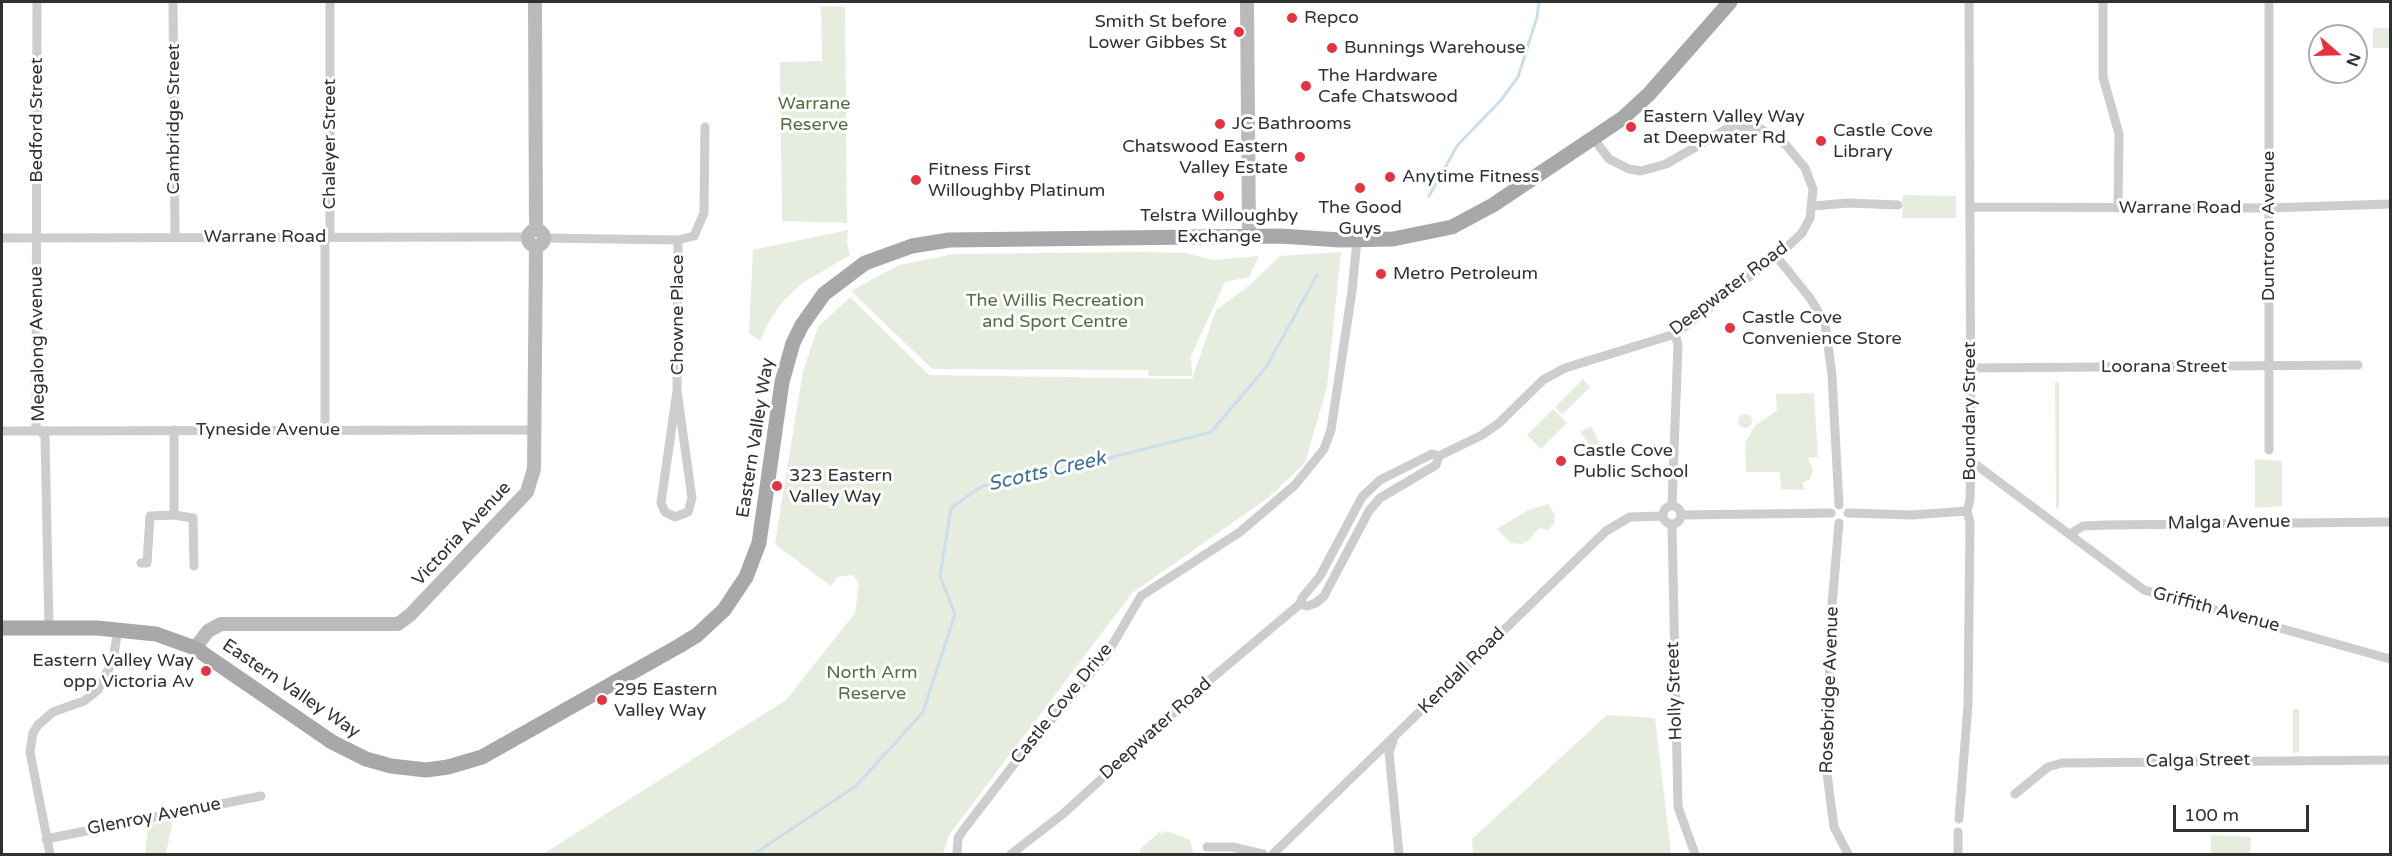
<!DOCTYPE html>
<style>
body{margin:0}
#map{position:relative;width:2392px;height:856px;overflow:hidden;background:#fff;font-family:"Varela Round",sans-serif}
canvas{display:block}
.frame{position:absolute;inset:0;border:3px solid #303030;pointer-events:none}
.north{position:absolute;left:2308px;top:24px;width:60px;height:60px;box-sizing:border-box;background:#fff;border:2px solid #acacac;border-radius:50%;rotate:110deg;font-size:16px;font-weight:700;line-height:24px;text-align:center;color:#303030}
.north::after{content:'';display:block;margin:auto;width:21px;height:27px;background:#e6333f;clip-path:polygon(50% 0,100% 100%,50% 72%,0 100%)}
.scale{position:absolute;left:2173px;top:805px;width:136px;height:27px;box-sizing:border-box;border:3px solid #303030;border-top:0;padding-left:8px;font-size:18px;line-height:21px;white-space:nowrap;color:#303030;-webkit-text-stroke:4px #fff;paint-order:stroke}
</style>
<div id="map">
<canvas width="2392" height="856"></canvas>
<div class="frame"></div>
<div class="north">N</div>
<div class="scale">100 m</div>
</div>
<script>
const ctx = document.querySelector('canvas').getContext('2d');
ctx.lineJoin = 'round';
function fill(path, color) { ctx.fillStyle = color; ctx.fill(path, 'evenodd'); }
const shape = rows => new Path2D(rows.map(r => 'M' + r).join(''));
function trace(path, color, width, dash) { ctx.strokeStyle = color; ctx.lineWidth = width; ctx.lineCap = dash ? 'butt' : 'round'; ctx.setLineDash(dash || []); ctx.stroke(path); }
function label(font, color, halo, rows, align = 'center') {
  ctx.font = font + ' "Varela Round",sans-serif'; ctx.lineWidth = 6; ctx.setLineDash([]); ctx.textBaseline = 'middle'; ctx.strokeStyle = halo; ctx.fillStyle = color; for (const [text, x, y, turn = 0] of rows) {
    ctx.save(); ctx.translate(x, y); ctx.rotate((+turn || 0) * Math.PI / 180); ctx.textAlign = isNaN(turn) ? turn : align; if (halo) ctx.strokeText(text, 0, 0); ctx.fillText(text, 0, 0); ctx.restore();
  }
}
const green = shape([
 [821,6,845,7,847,223,782,221,780,62,822,61],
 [2373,28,2390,28,2390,48,2373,48],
 [1903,195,1956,196,1956,218,1902,218],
 [848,230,847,243,850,255,804,282,784,300,771,318,760,341,749,333,753,250],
 [1141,252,1185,253,1213,260,1259,256,1249,277,1225,282,1191,356,1192,376,1149,376,1148,370,932,369,851,291,899,265,954,254],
 [1341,252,1327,387,1305,463,1268,498,1132,593,949,835,943,854,543,854,786,700,855,613,859,584,853,575,837,577,831,586,775,544,803,371,818,327,850,297,929,375,1192,379,1216,310,1250,285,1280,256],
 [1583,379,1590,387,1562,415,1555,407],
 [2055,382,2059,382,2059,509,2056,507],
 [1814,393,1818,457,1808,458,1813,470,1810,479,1802,483,1805,490,1781,489,1780,472,1746,472,1745,443,1755,426,1777,410,1776,394],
 [1553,409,1567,423,1541,449,1527,435],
 '1738 421a7 7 0 1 1 14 0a7 7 0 1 1-14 0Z',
 [1591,426,1599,443,1591,447,1580,432],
 [2255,459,2282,461,2282,506,2255,508],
 [1548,504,1555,515,1554,524,1548,530,1539,528,1529,540,1522,544,1511,543,1497,529,1528,510],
 [2293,709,2299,709,2299,752,2293,753],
 [1607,715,1655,718,1671,854,1473,854,1472,839],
 [173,819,166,854,145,854,148,826],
 [1161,831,1161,835,1166,831,1190,840,1194,854,1140,854,1140,849],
 [2211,835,2251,837,2250,854,2211,854]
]);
const stream = shape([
 [1429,196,1457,146,1501,100,1518,77,1537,17,1539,2],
 [754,854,856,786,923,712,955,614,940,576,951,508,982,486,1016,482,1211,432,1267,366,1317,275]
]);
const street = shape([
 [37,2,36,427,45,436,49,627],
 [173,2,175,237],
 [2103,2,2103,77,2119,134,2118,208],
 [1813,206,1848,203,1898,205],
 [1970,207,2269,208,2390,204],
 [2,238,528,237],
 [543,238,678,240,694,236,704,213,705,127],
 [1776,256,1810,298,1825,323,1832,375,1839,505],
 [1970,368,2358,365],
 [677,391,692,498,688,512,675,517,665,512,661,503,677,391,678,240],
 [325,430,325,242,330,233,330,2],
 [2,431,535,430],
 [2269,450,2269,2],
 [1971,461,2144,590,2390,659],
 [1672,505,1678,345,1675,334],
 '1663 515a9 9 0 1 1 18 0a9 9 0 1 1-18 0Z',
 [1848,513,1912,515,1967,511],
 [174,515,193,518,194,566],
 [1682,515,1831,513],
 [1839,523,1832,605,1826,766,1834,827,1848,854],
 [1672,524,1678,807,1695,854],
 [2070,534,2083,526,2106,525,2390,522],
 [141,563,147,563,150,516,174,515,174,430],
 [1300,604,1307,606,1316,603,1324,596,1369,511,1380,498,1436,465,1439,456],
 [1393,741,1389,752,1399,854],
 [2015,794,2048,767,2062,763,2390,760],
 [1959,819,1968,705,1970,522,1967,511,1970,500,1971,461,1969,2],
 [46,839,261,796],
 [1207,847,1232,847,1263,854],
 [50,854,30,752,33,733,38,725,53,712,84,701,98,690,113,660,118,629],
 [957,854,958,838,964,829,1018,759,1107,654,1141,596,1240,532,1295,485,1324,449,1331,430,1352,291,1357,240],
 [1011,854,1063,814,1212,678,1300,604,1302,598,1320,576,1362,497,1380,480,1432,454,1439,456,1482,435,1499,423,1543,380,1565,368,1675,334,1784,250,1802,233,1810,218,1813,189,1805,168,1786,145,1758,127,1742,126,1725,130,1666,164,1641,171,1629,169,1609,159,1594,139],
 [1273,854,1606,531,1630,517,1663,516],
 [1958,854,1958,832]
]);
const secondary = shape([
 [535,2,536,230],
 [1247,2,1249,238],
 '528 238a8 8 0 1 1 16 0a8 8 0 1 1-16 0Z',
 [195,648,208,631,221,624,398,624,410,615,527,492,534,469,536,246]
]);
const primary = shape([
 [2,628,97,628,156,634,195,648,332,742,366,759,391,766,426,770,448,767,482,757,679,646,697,635,724,610,746,577,759,543,782,382,793,343,802,325,824,294,865,263,912,246,949,240,1280,236,1340,240,1393,239,1452,227,1493,205,1623,118,1649,94,1730,2]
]);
const markers = [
 [1292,18,6,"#e6333f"],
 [1239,32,6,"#e6333f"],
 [1332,48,6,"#e6333f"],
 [1306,86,6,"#e6333f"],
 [1220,124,6,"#e6333f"],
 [1631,127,6,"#e6333f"],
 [1821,141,6,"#e6333f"],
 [1300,157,6,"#e6333f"],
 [1390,177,6,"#e6333f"],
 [916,180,6,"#e6333f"],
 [1360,188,6,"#e6333f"],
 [1219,196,6,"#e6333f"],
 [1381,274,6,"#e6333f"],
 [1730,328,6,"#e6333f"],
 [1561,461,6,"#e6333f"],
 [777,486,6,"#e6333f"],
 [206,671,6,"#e6333f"],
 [602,700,6,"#e6333f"]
];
const poiNames = [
 ["Repco",1304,18],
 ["Smith St before",1227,22,"right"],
 ["Lower Gibbes St",1227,43,"right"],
 ["Bunnings Warehouse",1344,48],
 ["The Hardware",1318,76],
 ["Cafe Chatswood",1318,97],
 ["Eastern Valley Way",1643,117],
 ["at Deepwater Rd",1643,138],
 ["JC Bathrooms",1232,124],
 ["Castle Cove",1833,131],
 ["Library",1833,152],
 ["Chatswood Eastern",1288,147,"right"],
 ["Valley Estate",1288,168,"right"],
 ["Fitness First",928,170],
 ["Willoughby Platinum",928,191],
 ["Anytime Fitness",1402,177],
 ["The Good",1360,208,"center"],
 ["Guys",1360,229,"center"],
 ["Telstra Willoughby",1219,216,"center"],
 ["Exchange",1219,237,"center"],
 ["Metro Petroleum",1393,274],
 ["Castle Cove",1742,318],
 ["Convenience Store",1742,339],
 ["Castle Cove",1573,451],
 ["Public School",1573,472],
 ["323 Eastern",789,476],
 ["Valley Way",789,497],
 ["Eastern Valley Way",194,661,"right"],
 ["opp Victoria Av",194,682,"right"],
 ["295 Eastern",614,690],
 ["Valley Way",614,711]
];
const parkNames = [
 ["Warrane",814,104],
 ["Reserve",814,125],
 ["The Willis Recreation",1055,301],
 ["and Sport Centre",1055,322],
 ["North Arm",872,673],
 ["Reserve",872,694]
];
const streetNames = [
 ["Cambridge Street",174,119,-90],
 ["Bedford Street",37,120,-90],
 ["Chaleyer Street",330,144,-90],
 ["Warrane Road",2180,208],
 ["Duntroon Avenue",2269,226,-90],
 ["Warrane Road",265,237],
 ["Deepwater Road",1729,289,-37],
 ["Chowne Place",678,315,-90],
 ["Megalong Avenue",38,344,-91],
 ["Loorana Street",2164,367],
 ["Boundary Street",1970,411,-90],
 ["Tyneside Avenue",268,430],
 ["Eastern Valley Way",756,438,-81],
 ["Malga Avenue",2229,523,-1],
 ["Victoria Avenue",462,534,-47],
 ["Griffith Avenue",2216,610,15],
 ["Kendall Road",1462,671,-45],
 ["Eastern Valley Way",291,689,34],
 ["Rosebridge Avenue",1830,690,-88],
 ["Holly Street",1675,691,-92],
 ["Castle Cove Drive",1062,704,-51],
 ["Deepwater Road",1156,729,-42],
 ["Calga Street",2198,761,-1],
 ["Glenroy Avenue",154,817,-11]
];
const waterNames = [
 ["Scotts Creek",1047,472,-13]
];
fill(green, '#e6edde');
trace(stream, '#cadfec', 3);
trace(street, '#cdcdcd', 9);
trace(secondary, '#bababa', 14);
trace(primary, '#a8a8a8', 15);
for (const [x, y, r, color] of markers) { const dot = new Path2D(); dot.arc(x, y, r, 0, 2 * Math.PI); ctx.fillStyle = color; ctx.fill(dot); trace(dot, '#fff', 2); }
label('18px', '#303030', '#fff', poiNames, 'left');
label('18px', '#536c3d', '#fff', parkNames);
label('18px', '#303030', '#fff', streetNames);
label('italic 20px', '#3d7193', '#fff', waterNames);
</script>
